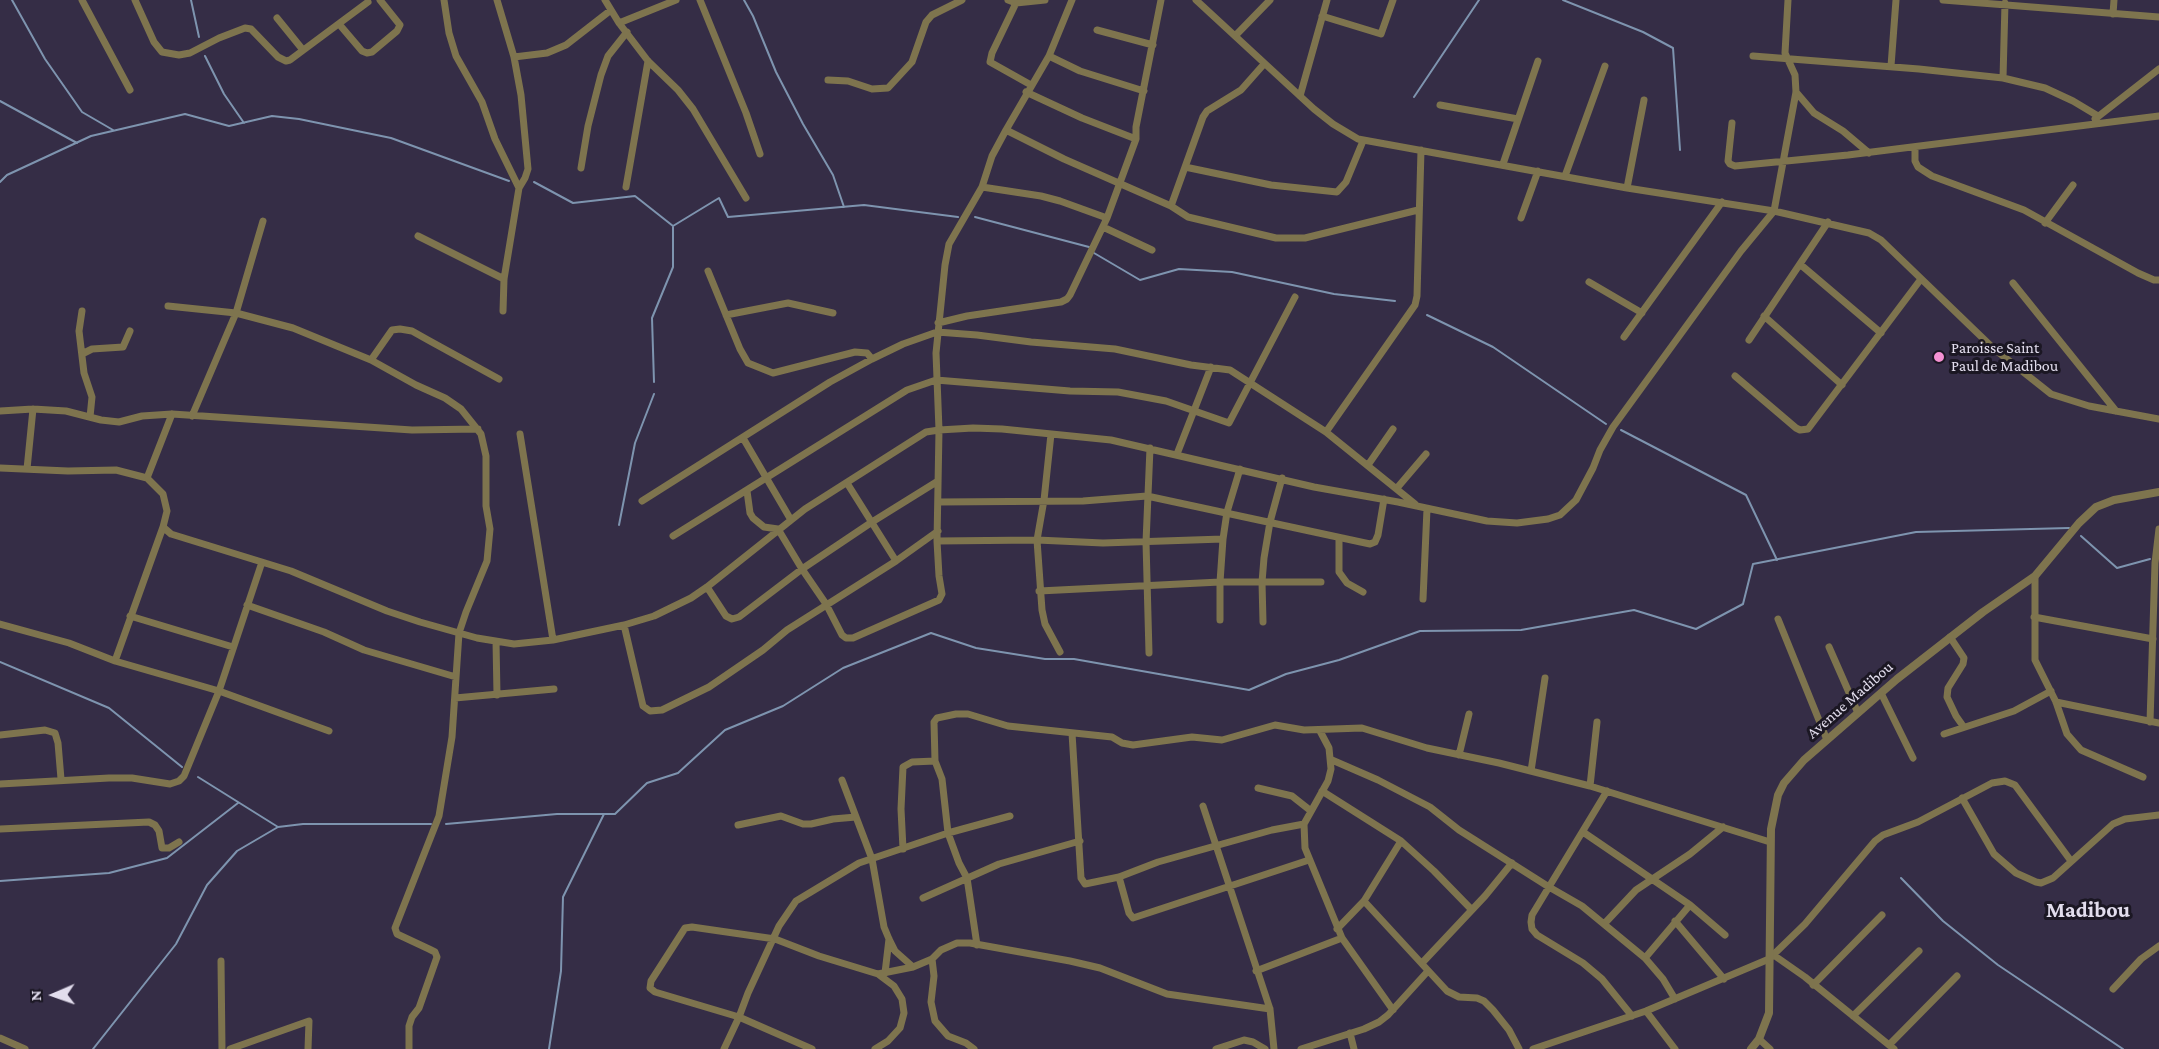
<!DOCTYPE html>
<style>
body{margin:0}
#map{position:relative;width:2159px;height:1049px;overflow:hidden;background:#352d46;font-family:"Crimson Pro",serif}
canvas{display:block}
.north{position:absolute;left:24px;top:965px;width:60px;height:60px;-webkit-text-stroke:4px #1b1723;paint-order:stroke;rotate:268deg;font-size:16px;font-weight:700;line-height:24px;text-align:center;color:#e2dded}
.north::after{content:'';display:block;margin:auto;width:21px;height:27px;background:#e2dded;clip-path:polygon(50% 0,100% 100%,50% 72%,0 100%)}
</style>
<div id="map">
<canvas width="2159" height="1049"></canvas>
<div class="north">N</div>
</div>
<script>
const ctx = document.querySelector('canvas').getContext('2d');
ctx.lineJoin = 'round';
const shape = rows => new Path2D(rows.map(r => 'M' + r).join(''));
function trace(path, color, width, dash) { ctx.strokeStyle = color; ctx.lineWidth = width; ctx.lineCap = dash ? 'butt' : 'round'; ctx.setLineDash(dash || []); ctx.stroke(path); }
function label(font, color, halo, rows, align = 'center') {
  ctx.font = font + ' "Crimson Pro",serif'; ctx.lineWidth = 6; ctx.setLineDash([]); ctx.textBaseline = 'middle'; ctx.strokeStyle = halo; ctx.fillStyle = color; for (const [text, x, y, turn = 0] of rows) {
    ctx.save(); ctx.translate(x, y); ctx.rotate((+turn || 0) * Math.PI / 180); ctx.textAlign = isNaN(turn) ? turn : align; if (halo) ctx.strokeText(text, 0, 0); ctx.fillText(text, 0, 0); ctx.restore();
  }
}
const stream = shape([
 [12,0,45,59,82,112,113,130],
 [191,0,199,37],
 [744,0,753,16,776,72,803,124,833,175,844,207],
 [1563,0,1643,32,1673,48,1680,150],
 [205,56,224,94,244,123],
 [1414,97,1479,0],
 [0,101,77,143],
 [0,182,7,175,91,136,185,114,229,126,272,116,299,119,391,138,509,181],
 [534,182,573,203,635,196,673,226,719,198,728,217,864,205,958,217],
 [975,217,1089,247],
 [1094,253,1140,280,1179,269,1232,272,1334,294,1395,301],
 [1427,315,1493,347,1606,424],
 [654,382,652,318,673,267,673,227],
 [1621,430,1746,495,1777,560],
 [619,525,635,443,654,394],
 [2081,536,2117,568,2150,559],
 [0,662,109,708,182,767],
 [198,777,278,827,303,824,431,824],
 [446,824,557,814,615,814,647,783,678,773,725,730,783,706,843,668,931,633,976,648,1045,659,1074,659,1249,690,1286,674,1339,660,1420,631,1521,630,1634,610,1696,629,1743,604,1753,564,1916,532,2069,528],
 [1901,878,1943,921,1998,965,2123,1049],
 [0,881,109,873,167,858,238,803],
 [93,1049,176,944,207,885,237,851,278,827],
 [549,1049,561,971,563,897,604,814]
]);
const minor = shape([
 [82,0,130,90],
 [135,0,154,42,162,52,179,55,190,53,219,38,245,28,251,29,278,57,286,61,290,60,368,2],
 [444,0,449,33,456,56,482,102,495,139,519,188,504,279,503,311],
 [497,0,514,57,521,95,528,169,525,178,519,188],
 [605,0,619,23,648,61,678,90,693,109,746,198],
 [700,0,746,113,760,154],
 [1008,0,1016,3,1045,0],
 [1196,0,1314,109,1333,124,1358,139,1627,188,1774,211,1869,233,1881,240,1993,348,2051,394,2089,406,2159,419],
 [1943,0,2159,17],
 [1016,3,992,53,990,62,1031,85],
 [2113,14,2114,0],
 [1322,16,1381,34,1393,0],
 [277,18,303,50],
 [619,23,676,0],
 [339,24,362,51,367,53,372,52,397,31,400,25,380,0],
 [1097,30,1153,45],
 [1235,36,1270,0],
 [1049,56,1080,71,1144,91],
 [1753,56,1919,69,2003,78,2045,88,2073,101,2098,116],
 [514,57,547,53,566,45,611,10],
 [1891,66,1896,0],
 [2003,78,2005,3],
 [828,80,848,81,872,89,888,88,912,62,926,22,932,15,962,0],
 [1026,92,1082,118,1136,139],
 [1796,92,1814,113,1843,131,1869,153],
 [1300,96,1327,0],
 [1440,105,1518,119],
 [2095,119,2159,69],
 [1732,123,1728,161,1730,164,1735,166,1848,155,2159,116],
 [1006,130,1064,159,1171,206,1188,217,1276,238,1305,238,1418,210],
 [1915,147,1915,161,1918,167,1932,176,2024,210,2138,273,2154,280,2159,280],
 [1503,164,1538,61],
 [1185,167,1271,185,1337,192,1346,182,1363,141],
 [581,168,588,126,601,75,608,56,627,32],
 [1565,176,1605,66],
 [626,187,648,61],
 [982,187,1041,196,1060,201,1107,218],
 [1627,188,1644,100],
 [1171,206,1203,117,1207,111,1241,90,1264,64],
 [1521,218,1538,171],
 [2045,223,2073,185],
 [1103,227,1152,250],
 [418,236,504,279],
 [1801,265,1881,333],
 [708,271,740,349,748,363,773,373,855,352,867,353,872,359],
 [1589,282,1642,313],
 [2013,283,2116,411],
 [168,306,236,313,293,328,371,360,416,385,445,398,461,409,481,434,486,456,486,506,490,529,487,561,466,612,459,633,452,737,439,816,395,928,397,934,429,949,435,952,437,957,419,1008,412,1017,409,1026,409,1049],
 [82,311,79,331,84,373,92,397,90,417],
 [726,315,788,303,833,313],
 [1764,316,1842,385],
 [938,323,967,316,1061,302,1067,299,1070,295,1107,218,1136,139,1136,127,1161,0],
 [1624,337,1722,202],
 [1749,340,1828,222],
 [82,354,92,349,123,347,130,331],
 [371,360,392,330,400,329,412,331,428,340,499,379],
 [1735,376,1796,428,1800,430,1808,429,1921,279],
 [0,411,33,409,66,411,101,420,119,422,142,416,172,414,412,430,478,429],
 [192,416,236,313,263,221],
 [1326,432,1415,305,1417,296,1421,150],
 [520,434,553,640],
 [1051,434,1044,500,1037,540,1042,610,1045,624,1060,652],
 [743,438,791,520],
 [1177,454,1211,367],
 [1368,465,1393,429],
 [0,468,68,471,116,470,147,478,163,494,167,511,163,527,171,534,291,571,387,611,420,622,477,638,514,644,553,640,624,625,654,616,691,598,707,587,805,509,926,432,939,430,973,428,1002,429,1111,440,1314,487,1398,502,1487,521,1517,523,1548,519,1560,515,1576,500,1593,468,1600,450,1613,427,1741,251,1774,211,1796,92,1795,75,1785,53,1788,0],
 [27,469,33,409],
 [147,478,172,414],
 [847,483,896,561],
 [1397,488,1426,454],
 [747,491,750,513,753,518,764,527,778,529,802,569,826,604,842,635,846,638,853,638,939,600,942,594,939,576,937,541,939,430,936,353,945,265,949,244,982,187,992,156,1006,130,1049,56,1072,0],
 [642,501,830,382,872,359,903,344,937,332,977,335,1031,342,1115,349,1191,365,1230,370,1326,432,1415,504],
 [938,502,1083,501,1147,496,1370,544,1375,542,1378,535,1384,499],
 [673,536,907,390,936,380,1070,391,1118,392,1166,401,1229,423,1295,297],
 [1339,538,1339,572,1347,583,1363,592],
 [937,541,1037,540,1103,543,1223,539],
 [2035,576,2035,660,2056,702,2067,734,2081,750,2143,777],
 [707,587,726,616,732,619,739,617,802,569,872,522,938,481],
 [1039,591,1220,582,1321,582],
 [1423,599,1427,509],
 [247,605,324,632,364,650,456,677],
 [130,616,233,647],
 [2034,617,2153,639],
 [1778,619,1827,740],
 [1220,620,1220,582,1223,539,1227,512,1240,469],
 [1263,622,1262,582,1264,558,1270,522,1282,478],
 [0,624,69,643,115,661,219,691,329,731],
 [624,625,643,706,650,711,662,710,709,687,763,650,787,630,896,561,938,531],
 [1950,637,1964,658,1963,664,1948,688,1947,697,1956,716,1963,726],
 [496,641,497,695],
 [1829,647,1858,713],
 [1149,653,1146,542,1150,448],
 [115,661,163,527],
 [1881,693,1913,758],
 [455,698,554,689],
 [2056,702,2159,723],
 [2150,722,2155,563,2159,529],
 [1320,731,1329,748,1331,769,1328,781,1304,824,1305,848,1342,938,1393,1010],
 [1072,733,1081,878,1085,884,1119,877,1158,862,1272,830,1304,824],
 [1944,734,2014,711,2051,691],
 [0,735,45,730,55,733,58,743,61,779],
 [1459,755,1469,714],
 [1332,760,1378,780,1430,807,1459,830,1549,887,1582,906,1645,958,1663,979,1675,999],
 [1531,771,1545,678],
 [842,780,872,859,884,927,889,939,895,951,913,967],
 [0,784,109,778,132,778,170,784,179,781,184,776,219,691,262,562],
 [1590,786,1597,722],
 [1258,788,1292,796,1311,811],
 [1322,791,1401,841,1434,871,1472,910],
 [1607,791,1532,915,1531,922,1532,929,1537,935,1583,963,1602,979,1632,1016],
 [1962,798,1994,854,2016,873,2036,882,2041,883,2053,878,2113,824,2125,819,2159,815],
 [1203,806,1270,1009,1274,1049],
 [738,825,781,816,803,824,811,824,833,819,856,817],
 [0,829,149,822,155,825,159,831,162,848,169,848,179,842],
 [1583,832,1690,905,1725,935],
 [903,849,901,809,903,767,912,762,935,761],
 [1119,877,1129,913,1133,918,1309,860],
 [923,898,999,864,1080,841],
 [1364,901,1447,991,1459,997,1477,998,1484,1001,1493,1010,1509,1030,1519,1049],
 [1675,921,1724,979],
 [1605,923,1636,890,1690,854,1723,827],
 [1337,929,1364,901,1401,841],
 [977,945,967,878,959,863,948,833,942,779,935,761,934,722,937,718,956,714,968,714,1008,726,1112,737,1122,743,1133,745,1192,737,1222,740,1275,725,1304,730,1362,728,1427,748,1499,763,1590,786,1770,842],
 [1775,956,1805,977,1894,1049],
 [1645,958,1690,905],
 [932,959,934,976,931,1002,935,1021,948,1036,966,1043,974,1049],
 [221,961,222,1049],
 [1422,963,1485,896,1512,863],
 [1256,971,1342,938],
 [885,973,889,939],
 [1813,985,1882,915],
 [2113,989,2141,959,2159,946],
 [1646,1011,1675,1049],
 [1853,1016,1919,951],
 [1350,1033,1354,1049],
 [0,1038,25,1049],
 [1759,1039,1770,1049],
 [1889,1045,1957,976],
 [230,1049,309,1021,308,1049],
 [724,1049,739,1017,655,992,650,988,651,981,685,928,692,927,775,939,819,956,878,974,913,967,932,959,941,950,957,943,970,943,1070,961,1100,968,1167,994,1270,1009],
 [812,1049,739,1017,748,993,779,926,796,901,859,863,948,833,1010,816],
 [875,1049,888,1041,900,1028,904,1013,902,999,894,986,878,974],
 [1216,1049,1244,1040,1253,1042,1265,1049],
 [1301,1049,1364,1029,1379,1022,1388,1015,1428,971],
 [1533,1049,1646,1011,1769,959,1805,924,1875,841,1883,835,1918,822,1992,783,2005,781,2015,785,2071,861]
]);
const tertiary = shape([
 [1751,1049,1759,1039,1769,1013,1771,829,1778,795,1784,783,1804,760,1897,679,1983,612,2035,576,2079,523,2096,507,2114,500,2159,492]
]);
const markers = [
 [1939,357,6,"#f491d3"]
];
const poiNames = [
 ["Paroisse Saint",1951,348],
 ["Paul de Madibou",1951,366]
];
const streetNames = [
 ["Avenue Madibou",1850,700,-41]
];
const districtNames = [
 ["Madibou",2088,910]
];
trace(stream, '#7e94af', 2);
trace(minor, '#7e744e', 7);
trace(tertiary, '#7e744e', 8);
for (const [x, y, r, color] of markers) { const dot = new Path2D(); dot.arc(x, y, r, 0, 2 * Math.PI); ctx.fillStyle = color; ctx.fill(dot); trace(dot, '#1b1723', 2); }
label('16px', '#e2dded', '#1b1723', poiNames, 'left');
label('16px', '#e2dded', '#1b1723', streetNames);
label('bold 22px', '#e2dded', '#1b1723', districtNames);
</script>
